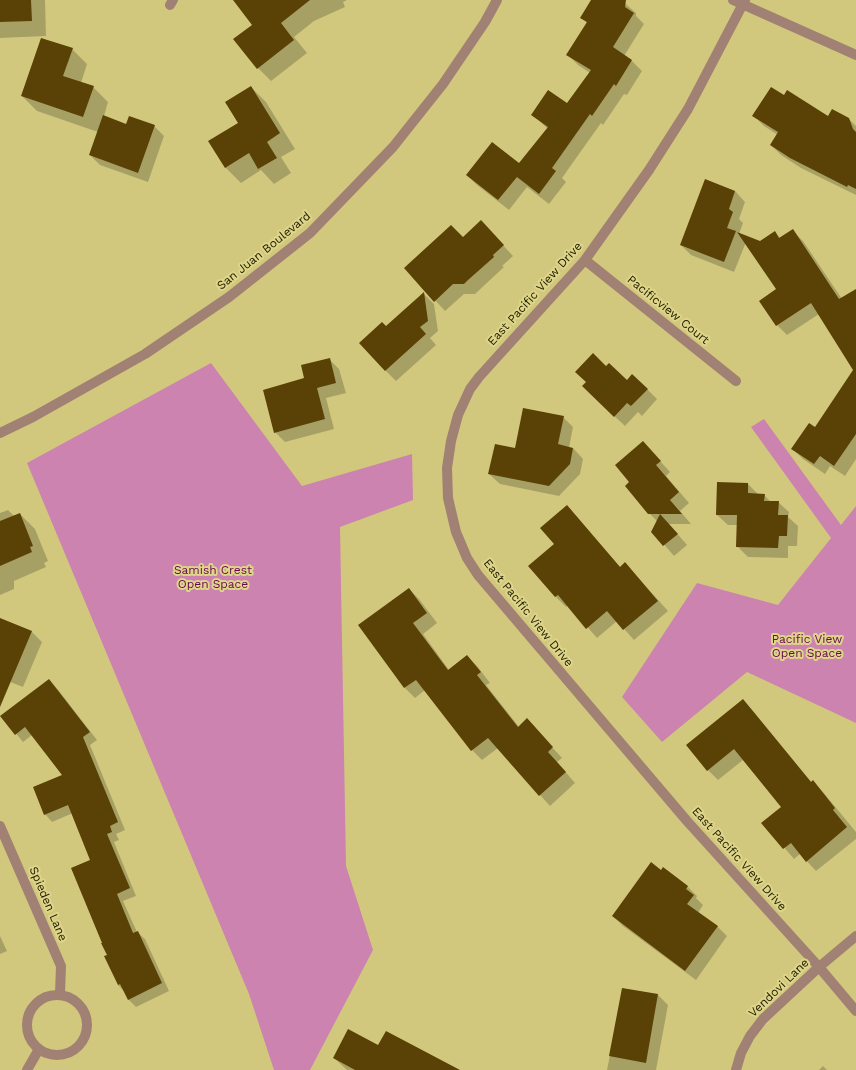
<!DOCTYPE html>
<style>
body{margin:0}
canvas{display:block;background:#d1c87d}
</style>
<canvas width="856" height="1070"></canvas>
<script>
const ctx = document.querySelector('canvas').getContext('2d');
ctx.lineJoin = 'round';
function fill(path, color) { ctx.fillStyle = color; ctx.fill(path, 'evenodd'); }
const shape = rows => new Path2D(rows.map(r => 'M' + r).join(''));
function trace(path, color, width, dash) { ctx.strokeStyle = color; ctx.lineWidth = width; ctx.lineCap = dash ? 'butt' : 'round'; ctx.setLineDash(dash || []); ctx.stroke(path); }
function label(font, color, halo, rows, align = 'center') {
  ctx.font = font + ' "Work Sans",sans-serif'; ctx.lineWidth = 4; ctx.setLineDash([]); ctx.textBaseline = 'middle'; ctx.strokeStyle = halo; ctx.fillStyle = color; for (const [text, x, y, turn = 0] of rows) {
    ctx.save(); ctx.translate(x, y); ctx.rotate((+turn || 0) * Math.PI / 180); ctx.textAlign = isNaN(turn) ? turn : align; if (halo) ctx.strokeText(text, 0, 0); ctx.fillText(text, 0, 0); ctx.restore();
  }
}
const green = shape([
 [211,363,302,486,412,454,413,500,340,527,346,866,373,950,310,1070,274,1070,249,994,27,463],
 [764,419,841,525,856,506,856,723,747,672,662,742,622,697,697,583,778,605,831,538,751,427]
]);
const shadow = shape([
 [0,0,45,0,46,36,0,38],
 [240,0,347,0,343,2,345,7,314,21,294,37,307,53,271,81,258,68,235,39,253,25],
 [592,0,621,0,636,13,636,16,644,24,624,56,632,61,642,71,627,95,624,94,603,125,601,123,562,178,566,182,549,204,527,187,509,210,477,185,467,175,519,164,548,129,532,114,568,105,590,73,578,65,568,55,587,23,581,17],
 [72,49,87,64,81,83,93,87,108,102,104,116,126,125,154,126,164,136,148,182,100,165,90,155,98,132,37,111,22,96],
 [251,87,266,102,295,149,281,157,291,173,274,184,261,170,241,183,225,167],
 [784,96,829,117,849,119,856,126,856,195,801,168,781,155,771,145,778,135,764,126,754,116],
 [706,180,735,191,745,202,739,219,743,223,739,234,760,242,775,232,780,238,792,230,803,241,842,299,856,290,856,372,819,314,787,335,777,325,777,289,746,242,734,272,691,255,681,245],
 [491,232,513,256,502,266,504,267,475,294,464,294,445,311,405,268,463,238],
 [424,294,434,304,438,331,430,338,436,345,396,381,385,370,386,328],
 [329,359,339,369,346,393,326,398,334,429,285,442,275,432,305,379],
 [627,381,647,389,657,399,642,416,638,412,625,426,594,397],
 [856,407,856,459,845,476,830,466,825,474,803,459,793,449,815,428],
 [563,417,573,427,569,448,573,448,583,459,580,474,559,496,500,484,489,474,516,449],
 [643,442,670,472,666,476,689,503,680,511,691,524,669,524,687,545,674,556,653,532,658,522,649,513,631,482],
 [748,484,758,494,764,495,771,502,778,502,789,512,788,517,798,526,797,546,788,546,788,558,748,557,737,546,738,525,728,525,717,515],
 [567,507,620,567,625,563,668,611,634,640,617,621,597,638,568,605,566,607,556,597,530,566,555,544],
 [8,510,14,516,20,514,35,529,48,561,44,563,46,567,14,581,14,589,0,595,0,513],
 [409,589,419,599,437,623,423,634,449,670,467,656,477,666,490,683,486,685,519,727,527,720,562,758,557,762,575,783,550,806,498,748,482,760,472,750,425,690,415,698,405,688],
 [0,619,32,632,42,642,23,687,0,678],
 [52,683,59,691,97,740,90,745,125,830,116,834,119,840,114,842,136,896,123,901,137,932,145,939,169,991,136,1007,129,1000,124,991,118,985,92,860,73,813,52,822,45,814,63,776,32,735,23,742,2,716],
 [743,701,753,711,812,783,813,782,823,792,856,832,856,839,816,871,800,854,794,859,763,823,782,807,743,760,718,780,708,770,688,745],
 [662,871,687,886,697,896,696,898,703,905,698,913,717,926,727,936,696,980,623,926,613,916],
 [0,936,7,951,0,954],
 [623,989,658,995,668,1005,656,1070,607,1070],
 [378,1046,447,1070,347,1070,334,1058],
 [823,1066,827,1070,819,1070]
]);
const building = shape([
 [0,0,31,0,32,21,0,22],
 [233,0,310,0,281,23,294,40,257,69,233,39,252,25],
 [591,0,626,0,625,7,634,13,613,47,632,60,616,86,614,84,592,116,590,114,552,168,556,171,539,194,517,177,498,200,466,175,492,142,519,163,548,127,531,115,548,90,567,103,591,70,566,55,587,22,580,18],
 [41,38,73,48,63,76,94,86,83,117,21,96],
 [251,86,280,133,267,142,277,158,258,169,249,153,225,168,208,141,238,123,225,102],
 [771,87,784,95,787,90,828,116,832,109,849,118,853,129,856,132,856,189,848,185,847,187,790,158,770,145,778,132,752,116],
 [103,115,126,124,129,116,155,125,138,173,89,155],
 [705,179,735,191,729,209,733,212,727,228,736,231,724,262,680,245],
 [481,220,504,245,493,255,494,257,468,280,464,284,453,284,434,302,404,268,451,225,463,237],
 [793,229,839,299,856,289,856,434,834,466,820,456,814,464,791,449,809,423,815,427,853,370,811,303,776,326,759,301,776,289,737,232,760,241,775,231,779,238],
 [424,292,428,321,420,327,426,334,385,371,359,343,382,322,386,326],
 [593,353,606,366,609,363,627,380,632,374,648,389,631,406,627,403,614,417,582,386,586,382,575,372],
 [330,358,336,383,317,388,325,419,274,433,263,390,304,378,301,365],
 [523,408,564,416,558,444,573,448,570,464,549,486,488,474,495,444,515,448],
 [643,441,661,461,656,465,679,492,670,500,682,514,648,514,625,486,629,482,615,465],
 [717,482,748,483,748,493,765,494,764,501,779,501,778,515,788,515,787,536,779,536,778,548,736,547,737,515,716,515],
 [567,505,620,567,625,562,658,601,623,630,607,611,586,629,558,595,555,597,528,566,554,544,540,528],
 [20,513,33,546,30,547,32,552,0,566,0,521],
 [660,514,678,534,663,546,651,532],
 [409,588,427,613,413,623,448,670,467,655,481,672,477,675,518,727,527,718,553,747,548,752,566,772,539,796,488,738,471,751,416,680,404,688,358,625],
 [0,618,32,631,0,707],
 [49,679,90,732,83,737,118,822,110,826,112,832,107,834,130,888,117,894,133,933,138,931,162,983,128,1000,120,984,118,985,104,956,107,955,101,943,102,943,71,868,90,860,68,805,44,815,33,787,62,775,25,727,15,735,0,716],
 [743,699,811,782,813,780,835,808,833,810,847,827,806,862,791,843,783,849,761,823,781,807,734,749,707,771,686,745],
 [651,862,661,870,663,867,688,886,686,889,694,895,687,904,718,926,685,971,612,916],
 [622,988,658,994,646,1063,609,1056],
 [348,1029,378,1045,386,1031,460,1070,355,1070,333,1058]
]);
const service = shape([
 [27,1070,39,1049]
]);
const minor = shape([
 [733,0,856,55],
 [745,0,688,109,649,170,585,260,479,377,470,389,458,415,451,441,447,468,448,498,456,532,467,558,478,575,687,821,819,967,856,1011],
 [170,5,173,0],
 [585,260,736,381],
 [0,433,33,417,145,354,229,297,310,233,393,147,443,84,485,22,497,0],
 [0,826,61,966,60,994],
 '27 1025a30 30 0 1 1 60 0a30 30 0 1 1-60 0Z',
 [736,1070,741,1053,750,1036,763,1019,819,967,856,936]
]);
const streetNames = [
 ["San Juan Boulevard",264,251,-39],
 ["East Pacific View Drive",535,294,-48],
 ["Pacificview Court",668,310,39],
 ["East Pacific View Drive",528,613,51],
 ["East Pacific View Drive",739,859,48],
 ["Spieden Lane",48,904,67],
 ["Vendovi Lane",779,988,-44]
];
const parkNames = [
 ["Samish Crest",213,570],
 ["Open Space",213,584],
 ["Pacific View",807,639],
 ["Open Space",807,653]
];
fill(green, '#cc83af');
fill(shadow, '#0003');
fill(building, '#5a4106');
trace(service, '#a18174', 10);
trace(minor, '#a18174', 10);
label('12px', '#252203', '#ded58a', streetNames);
label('12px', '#6a084f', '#ded58a', parkNames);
</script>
